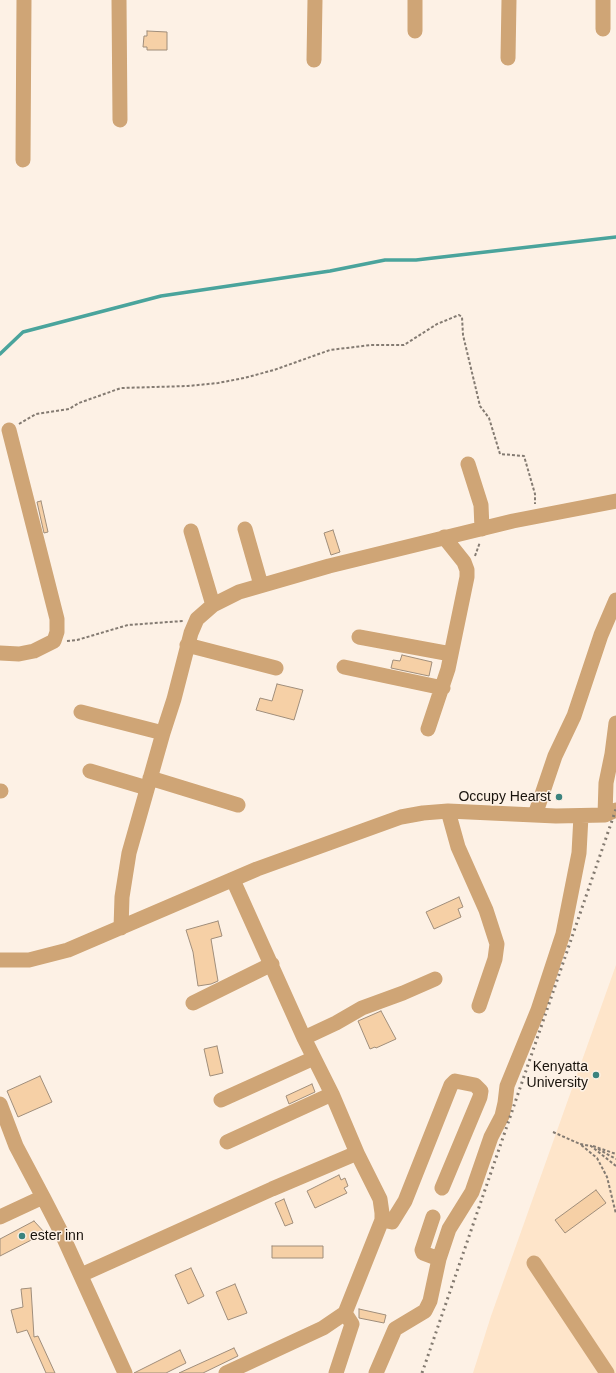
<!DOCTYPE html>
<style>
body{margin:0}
canvas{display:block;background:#fdf1e5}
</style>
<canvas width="616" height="1373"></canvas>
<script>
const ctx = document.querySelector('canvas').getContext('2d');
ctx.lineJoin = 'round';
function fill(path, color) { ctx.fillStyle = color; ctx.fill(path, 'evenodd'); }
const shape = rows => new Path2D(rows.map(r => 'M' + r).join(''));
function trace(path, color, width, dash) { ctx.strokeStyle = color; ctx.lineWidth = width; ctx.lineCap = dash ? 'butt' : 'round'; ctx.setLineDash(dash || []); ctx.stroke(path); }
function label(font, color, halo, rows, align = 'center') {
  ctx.font = font + ' Arial,sans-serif'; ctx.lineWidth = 3; ctx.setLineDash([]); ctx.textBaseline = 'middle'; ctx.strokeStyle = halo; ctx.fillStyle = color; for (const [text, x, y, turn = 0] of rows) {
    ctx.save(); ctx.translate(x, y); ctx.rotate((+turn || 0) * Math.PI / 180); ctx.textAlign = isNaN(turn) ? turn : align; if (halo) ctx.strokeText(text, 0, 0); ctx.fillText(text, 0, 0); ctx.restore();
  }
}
const built = shape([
 [616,965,616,1373,473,1373,491,1316]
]);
const stream = shape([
 [0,354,23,332,161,296,330,271,385,260,416,260,616,237]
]);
const building = shape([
 [147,31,167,32,167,50,147,50,147,47,143,47,144,36,147,36,147,31],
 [41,501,48,532,44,533,37,502,41,501],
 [333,530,340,552,331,555,324,533,333,530],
 [402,655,432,662,429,676,391,668,393,660,400,661,402,655],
 [277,684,303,690,294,720,256,710,260,698,272,701,277,684],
 [459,897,463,907,458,909,461,917,434,929,426,912,459,897],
 [218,921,222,936,211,939,218,981,211,984,198,986,193,952,186,930,218,921],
 [381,1011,396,1039,376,1048,375,1047,370,1049,358,1021,381,1011],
 [217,1046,223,1073,210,1076,204,1049,217,1046],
 [40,1076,52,1102,18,1117,7,1091,40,1076],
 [312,1084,315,1092,289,1104,286,1096,312,1084],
 [339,1175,341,1180,345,1178,348,1186,344,1188,347,1193,315,1208,307,1191,339,1175],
 [596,1190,606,1203,565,1233,555,1220,596,1190],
 [284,1199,293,1223,285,1226,275,1203,284,1199],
 [34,1221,45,1233,0,1256,0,1239,34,1221],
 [272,1246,323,1246,323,1258,272,1258,272,1246],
 [191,1268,204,1296,188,1304,175,1275,191,1268],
 [235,1284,247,1313,228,1320,216,1292,235,1284],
 [31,1288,34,1337,38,1336,55,1373,46,1373,27,1330,17,1333,11,1310,23,1307,21,1289,31,1288],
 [359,1309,386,1315,384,1323,359,1318,359,1309],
 [234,1348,238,1356,203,1373,179,1373,234,1348],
 [180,1350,186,1363,166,1373,134,1373,180,1350]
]);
const path = shape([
 [19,424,36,414,69,409,79,403,121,388,188,386,218,383,244,378,274,370,330,350,371,345,404,345,437,324,459,315,462,317,463,335,480,406,489,418,500,454,524,456,535,494,535,504],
 [475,556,480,542],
 [67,641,77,640,128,625,183,621],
 [553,1132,580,1144],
 [593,1146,616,1154],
 [598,1149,616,1159],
 [616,1166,591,1146,580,1144,597,1158,607,1177,616,1214]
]);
const minor = shape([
 [119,0,120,120],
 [603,29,603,0],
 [415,31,415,0],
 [508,58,509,0],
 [314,60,315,0],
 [23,160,24,0],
 [468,464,481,505,482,529],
 [245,529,261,585],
 [191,531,213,605],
 [359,637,451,654],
 [187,645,276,668],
 [0,653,19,654,34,651,54,641,57,632,57,619,9,430],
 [344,667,443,688],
 [81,712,163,733],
 [428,729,448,669,467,577,467,570,464,562,444,537],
 [90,771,147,788],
 [150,778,238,805],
 [0,791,1,791],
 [448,811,458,847,486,910,497,944,495,959,479,1006],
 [535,815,555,756,574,716,601,635,616,600],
 [605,815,606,783,612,754,616,723],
 [121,928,122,897,129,853,163,733,174,699,191,633,197,619,213,605,239,592,329,566,513,521,616,501],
 [0,960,29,960,68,950,257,869,401,817,423,813,448,811,556,816,605,815,616,810],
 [193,1003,272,964],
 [304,1038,336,1023,362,1008,403,993,435,979],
 [221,1100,314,1058],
 [0,1104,16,1146,43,1197],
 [227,1142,332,1094],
 [0,1217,43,1197,61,1232,125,1373],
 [433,1217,422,1250,423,1253,439,1259],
 [382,1220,392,1222,405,1201,451,1085,455,1081,475,1085,481,1091,480,1097,442,1188],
 [534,1263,607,1373],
 [81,1275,272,1189,357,1153],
 [226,1373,323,1328,345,1313,382,1220,382,1213,380,1199,357,1153,332,1094,304,1038,233,880],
 [336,1373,352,1324,345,1313],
 [376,1373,395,1329,425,1311,430,1301,439,1259,449,1229,472,1192,491,1137,502,1116,505,1103,507,1086,538,1010,563,934,579,853,581,816]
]);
const rail = shape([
 [422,1373,616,809]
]);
const markers = [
 [559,797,4,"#3c837e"],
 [596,1075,4,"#3c837e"],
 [22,1236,4,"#3c837e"]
];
const poiNames = [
 ["Occupy Hearst",551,797],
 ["Kenyatta",588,1067],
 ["University",588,1083],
 ["ester inn",30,1236,"left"]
];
fill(built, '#fee5ca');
trace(stream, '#4aa49c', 3.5);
fill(building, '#f6d0a6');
trace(building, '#a08e7b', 1);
trace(path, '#847b72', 2, [3, 2]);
trace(minor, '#cfa576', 15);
trace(rail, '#837a70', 3, [2, 4]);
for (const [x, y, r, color] of markers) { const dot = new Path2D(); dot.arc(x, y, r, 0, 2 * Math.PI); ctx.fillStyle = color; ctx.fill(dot); trace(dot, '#fdf1e5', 1.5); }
label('14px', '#19130c', '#fdf1e5', poiNames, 'right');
</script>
